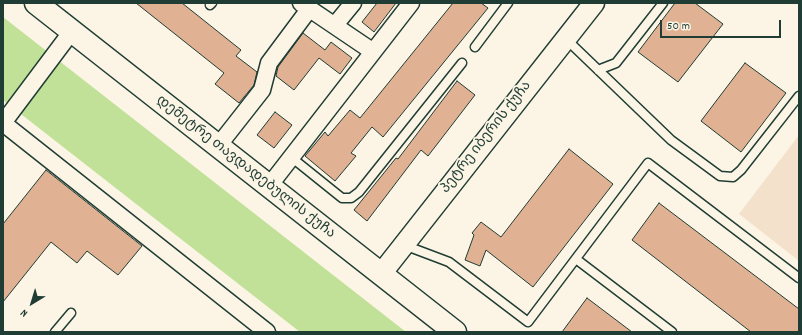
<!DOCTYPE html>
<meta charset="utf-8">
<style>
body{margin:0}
#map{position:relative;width:802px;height:335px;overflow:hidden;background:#fcf5e5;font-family:Dekko,sans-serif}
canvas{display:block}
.frame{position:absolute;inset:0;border:4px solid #1f3d34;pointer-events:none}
.north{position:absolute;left:12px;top:283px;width:40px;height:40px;-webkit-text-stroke:3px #fcf5e5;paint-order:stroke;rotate:218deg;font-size:11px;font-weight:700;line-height:16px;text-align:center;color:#1f3d34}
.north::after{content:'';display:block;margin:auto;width:14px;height:18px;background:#1f3d34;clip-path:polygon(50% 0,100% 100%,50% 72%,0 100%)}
.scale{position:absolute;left:660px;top:20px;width:121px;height:18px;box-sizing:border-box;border:2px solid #1f3d34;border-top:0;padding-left:5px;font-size:12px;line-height:14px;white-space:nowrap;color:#1f3d34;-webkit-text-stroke:3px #fcf5e5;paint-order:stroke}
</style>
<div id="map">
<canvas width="802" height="335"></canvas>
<div class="frame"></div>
<div class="north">N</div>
<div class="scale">50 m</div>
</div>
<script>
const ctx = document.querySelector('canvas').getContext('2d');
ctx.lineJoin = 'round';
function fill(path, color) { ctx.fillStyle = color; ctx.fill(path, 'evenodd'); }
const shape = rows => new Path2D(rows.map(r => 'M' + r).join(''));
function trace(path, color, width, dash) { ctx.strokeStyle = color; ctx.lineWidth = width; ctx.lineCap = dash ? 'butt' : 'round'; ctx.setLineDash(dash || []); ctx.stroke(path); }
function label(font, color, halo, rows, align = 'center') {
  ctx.font = font + ' Dekko,"Noto Sans Georgian",sans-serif'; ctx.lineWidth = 3.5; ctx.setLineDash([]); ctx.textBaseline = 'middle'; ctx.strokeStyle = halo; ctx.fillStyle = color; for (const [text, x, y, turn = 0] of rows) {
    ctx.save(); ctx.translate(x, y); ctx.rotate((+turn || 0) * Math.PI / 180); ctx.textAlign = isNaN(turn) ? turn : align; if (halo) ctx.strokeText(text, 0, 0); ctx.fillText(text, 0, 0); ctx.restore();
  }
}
const built = shape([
 [799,135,799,261,739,214]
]);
const green = shape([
 [3,17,406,332,300,332,3,100]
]);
const building = shape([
 [136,3,182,3,241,50,236,56,257,72,254,85,239,103,215,84,224,73,136,3],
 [377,3,396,3,374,32,362,22,377,3],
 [453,3,481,3,488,8,383,137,372,127,351,153,356,156,335,181,305,156,325,132,328,136,350,110,360,118,453,3],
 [675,3,695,3,723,24,678,82,638,52,675,3],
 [303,33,325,50,331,42,352,58,340,74,319,58,294,90,276,76,278,67,303,33],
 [745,63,786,93,741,152,701,121,745,63],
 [457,81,475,95,428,156,421,150,367,221,354,210,396,158,398,159,457,81],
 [275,112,292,125,274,148,257,135,275,112],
 [569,149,613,184,533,287,486,250,480,266,465,260,474,235,472,233,481,222,501,237,569,149],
 [46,170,142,246,118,275,87,251,77,263,51,242,3,302,3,224,46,170],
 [659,203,799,309,799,332,751,332,632,240,659,203],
 [587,298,632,332,562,332,587,298]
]);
const service = shape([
 [210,5,212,3],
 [566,39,671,140,720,176,733,177,741,170,799,96],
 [475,47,508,3],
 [598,70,616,63,663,3],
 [291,157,342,198,351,198,359,192,462,63],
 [404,245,449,262,528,322,648,163,799,278],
 [576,259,672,332],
 [55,332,71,313]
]);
const minor = shape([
 [301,3,372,51],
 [335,25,353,3],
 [3,123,267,332],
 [3,123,72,31],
 [218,146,262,90,269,63,310,8],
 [269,186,411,3]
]);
const tertiary = shape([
 [381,274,594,3]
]);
const secondary = shape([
 [36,3,455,332]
]);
const streetNames = [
 ["პეტრე იბერის ქუჩა",487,138,-52],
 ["დემეტრე თავდადებულის ქუჩა",245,168,38]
];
fill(built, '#f4e1cc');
fill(green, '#c1e098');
fill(building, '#e1b193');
trace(building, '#1f3d34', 1);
trace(service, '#1f3d34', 11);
trace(minor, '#1f3d34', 19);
trace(tertiary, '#1f3d34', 23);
trace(secondary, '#1f3d34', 25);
trace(service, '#fcf5e5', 8);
trace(minor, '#fcf5e5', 16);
trace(tertiary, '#fcf5e5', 20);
trace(secondary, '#fcf5e5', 22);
label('14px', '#1f3d34', '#fcf5e5', streetNames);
</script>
